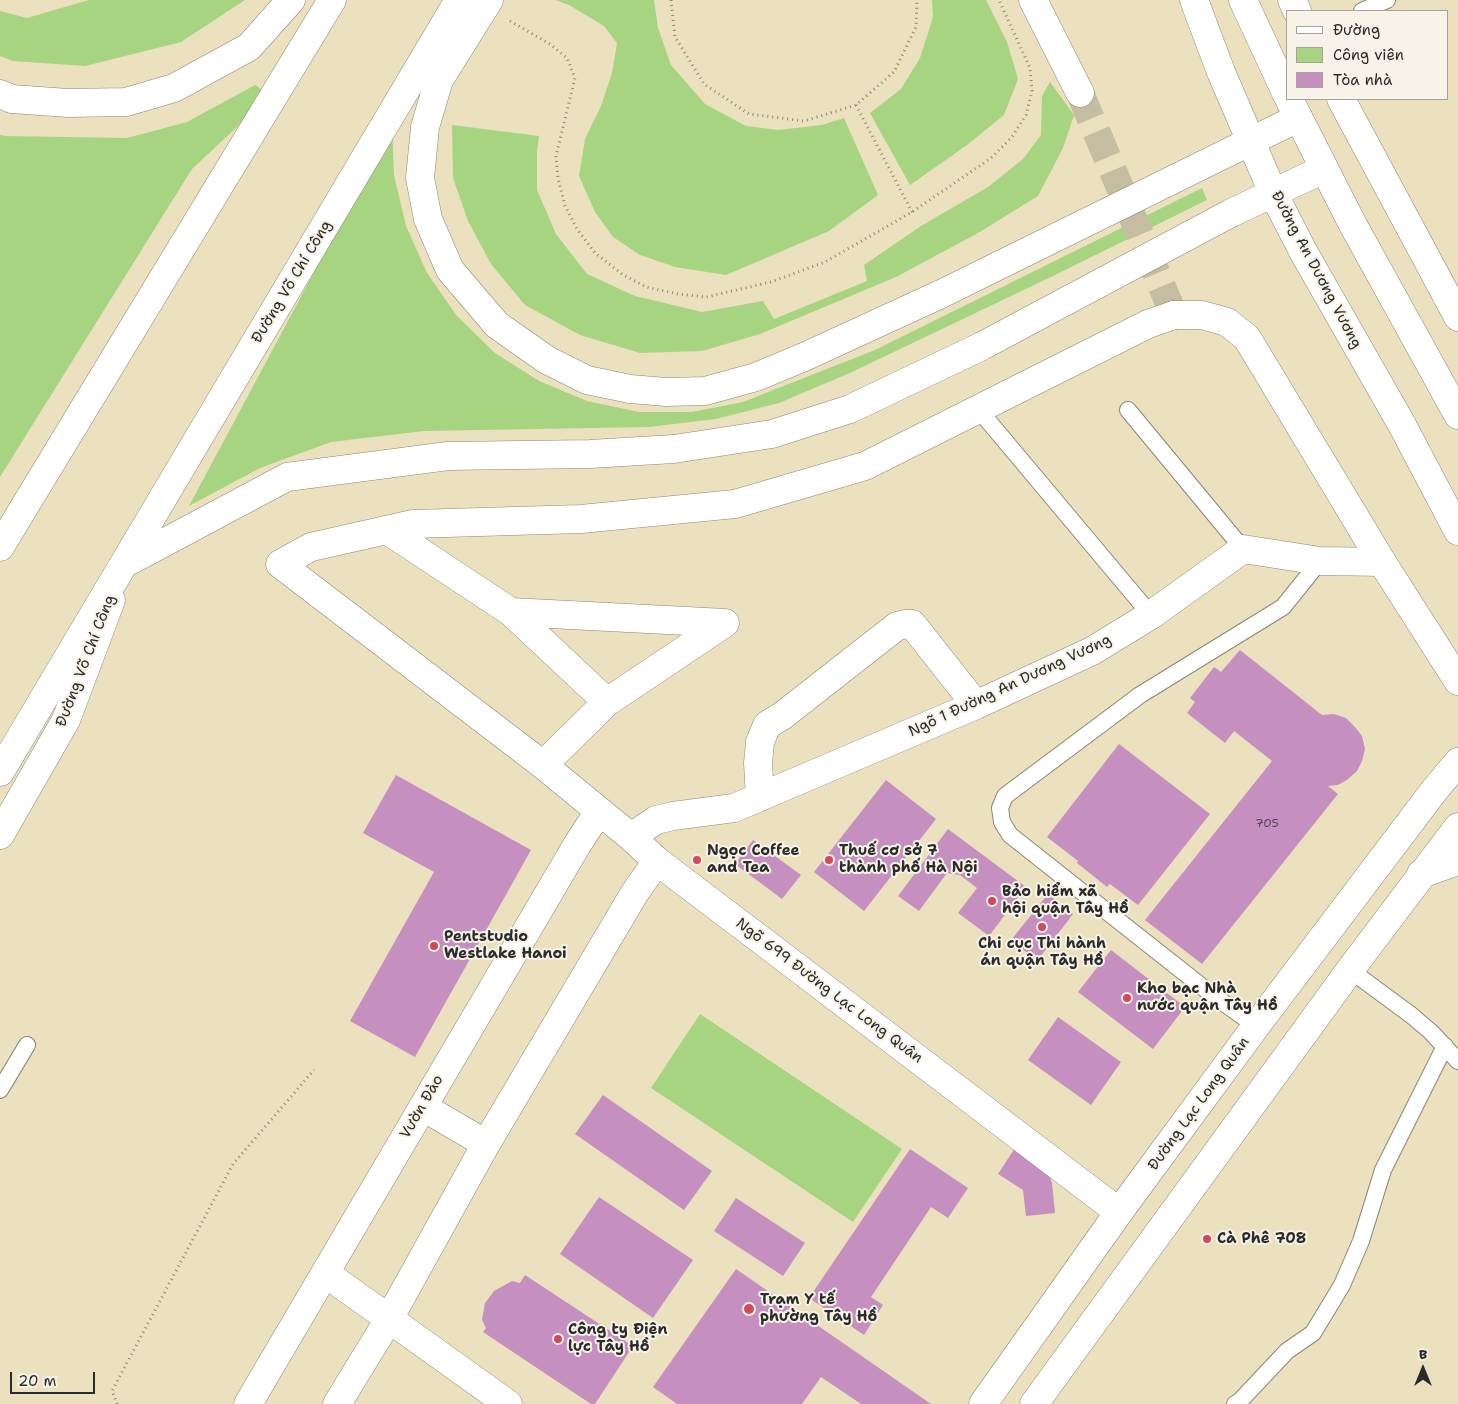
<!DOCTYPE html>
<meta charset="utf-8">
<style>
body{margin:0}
#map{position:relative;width:1458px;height:1404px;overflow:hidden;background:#ebe1bf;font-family:"Shantell Sans",sans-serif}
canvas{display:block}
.legend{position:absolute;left:1286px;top:10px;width:162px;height:90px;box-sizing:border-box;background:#f7f3e8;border:1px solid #a5a39c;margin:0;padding:6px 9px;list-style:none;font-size:15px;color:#2b2b2b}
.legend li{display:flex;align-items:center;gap:10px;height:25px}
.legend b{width:25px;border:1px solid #a5a39c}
.north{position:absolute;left:1398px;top:1344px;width:50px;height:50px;-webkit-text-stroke:4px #f7f3e8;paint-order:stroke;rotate:0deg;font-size:14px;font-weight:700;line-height:20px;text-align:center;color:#2b2b2b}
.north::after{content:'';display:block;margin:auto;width:18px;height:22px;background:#2b2b2b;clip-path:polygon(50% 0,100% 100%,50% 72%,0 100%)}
.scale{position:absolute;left:10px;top:1372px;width:85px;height:22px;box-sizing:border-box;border:2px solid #2b2b2b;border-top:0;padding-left:6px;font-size:15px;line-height:18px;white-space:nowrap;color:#2b2b2b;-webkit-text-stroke:4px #f7f3e8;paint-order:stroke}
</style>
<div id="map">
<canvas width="1458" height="1404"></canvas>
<ul class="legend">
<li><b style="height:6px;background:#fff"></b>Đường</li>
<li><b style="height:14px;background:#a7d481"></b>Công viên</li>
<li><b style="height:14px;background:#c590bf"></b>Tòa nhà</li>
</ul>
<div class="north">B</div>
<div class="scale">20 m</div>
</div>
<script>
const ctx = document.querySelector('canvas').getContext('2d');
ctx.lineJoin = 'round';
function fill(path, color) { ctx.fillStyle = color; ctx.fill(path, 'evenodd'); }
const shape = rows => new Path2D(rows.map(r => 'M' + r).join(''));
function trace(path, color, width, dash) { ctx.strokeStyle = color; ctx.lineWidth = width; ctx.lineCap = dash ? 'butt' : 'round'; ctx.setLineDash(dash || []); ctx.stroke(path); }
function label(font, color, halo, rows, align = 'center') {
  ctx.font = font + ' "Shantell Sans",sans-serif'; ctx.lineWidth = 4; ctx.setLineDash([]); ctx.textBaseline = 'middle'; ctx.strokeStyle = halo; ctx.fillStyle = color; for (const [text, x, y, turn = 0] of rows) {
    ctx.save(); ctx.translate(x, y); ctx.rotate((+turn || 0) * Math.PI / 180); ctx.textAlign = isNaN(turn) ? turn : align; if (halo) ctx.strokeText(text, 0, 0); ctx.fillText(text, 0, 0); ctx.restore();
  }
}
const green = shape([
 [89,0,245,0,181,42,85,66,13,61,0,56,0,11,27,18],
 [555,0,654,0,658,28,671,65,705,104,746,126,778,130,822,125,844,118,878,195,829,231,726,275,675,267,640,255,613,237,595,212,579,176,585,139,601,106,612,73,617,43,604,26,569,5],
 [932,0,986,0,1007,42,1018,79,1004,115,967,145,910,185,870,113,901,89,920,58,933,17],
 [1050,82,1074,115,1063,148,1038,196,978,233,896,277,760,334,702,351,640,353,580,335,525,305,491,264,468,221,453,178,452,125,539,136,537,151,537,190,556,234,587,274,635,296,702,312,763,301,774,319,867,281,864,265,921,226,988,187,1023,159,1041,135,1042,96],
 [255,85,265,92,237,127,192,169,0,477,0,135,5,136,127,138,187,122],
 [392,122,394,175,406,226,427,273,457,316,495,353,539,381,587,401,639,412,692,412,743,402,875,350,1202,188,1207,200,1055,275,852,372,779,403,716,419,649,427,424,431,331,442,260,468,189,506,373,162],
 [700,1014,902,1149,853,1222,651,1088]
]);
const building = shape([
 [1240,650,1322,715,1334,714,1346,718,1355,727,1362,736,1365,749,1362,761,1357,771,1347,780,1338,785,1328,786,1338,794,1202,964,1145,920,1272,761,1234,731,1225,743,1187,713,1195,702,1190,698,1214,667,1221,672],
 [1119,744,1210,814,1138,905,1110,884,1107,887,1077,863,1078,861,1047,837],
 [396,775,531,850,415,1057,350,1021,434,872,363,833],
 [886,780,936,819,864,911,814,872],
 [948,829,1026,887,989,936,958,913,977,888,960,875,947,873,919,911,898,896],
 [753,840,801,875,782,899,735,864],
 [1048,894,1073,914,1037,961,1011,940],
 [1111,950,1185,1007,1153,1049,1078,992],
 [1058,1017,1121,1062,1091,1105,1028,1060],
 [603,1095,712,1171,684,1210,575,1134],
 [1015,1148,1049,1174,1052,1183,1055,1213,1026,1216,1023,1190,998,1174],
 [910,1149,968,1188,948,1218,931,1207,871,1297,883,1305,864,1335,809,1298],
 [599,1197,693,1260,653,1318,560,1254],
 [736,1198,805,1243,783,1276,714,1231],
 [736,1269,843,1343,931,1404,861,1404,821,1377,802,1404,677,1404,653,1387],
 [525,1275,633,1346,595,1404,591,1404,483,1332,486,1328,482,1320,485,1303,494,1291,512,1281,520,1283]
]);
const tertiaryTunnel = shape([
 [1080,93,1174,315]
]);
const path = shape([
 [671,0,675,37,704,84,749,114,804,121,856,105,894,72,916,27,917,0],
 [510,21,550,44,567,58,575,78,556,156,558,178,565,206,577,229,595,253,622,274,646,287,678,294,706,297,771,282,825,262,912,212,991,158,1012,137,1026,115,1032,91,1030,68,999,0],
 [856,105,912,212],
 [117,1404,112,1391,233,1164,314,1070]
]);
const service = shape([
 [1362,11,1387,0],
 [979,410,1151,615],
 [1128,410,1243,549],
 [1350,970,1411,1015,1431,1032,1458,1061],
 [1256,1026,1210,993,1010,835,1002,822,1000,808,1005,796,1140,695,1283,607,1320,561],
 [0,1090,27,1045],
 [1235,1404,1239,1402,1287,1351,1313,1333,1342,1285,1361,1241,1383,1170,1445,1046]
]);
const minor = shape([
 [387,530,511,612,607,702,543,765],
 [511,612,725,623,607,702],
 [760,797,758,763,760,742,767,725,782,716,897,626,906,624,912,624,976,705],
 [631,837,656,820,673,816,734,808,976,705,1092,651,1151,615,1243,549,1320,561,1382,562],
 [423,1107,486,1144],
 [1119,1212,657,861,631,837,543,765,280,564,311,547,413,524,581,519,735,504,865,466,1148,324,1174,315],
 [325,1273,508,1404],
 [248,1404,577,845,599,811],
 [337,1404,389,1319,486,1144,634,894,657,861]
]);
const tertiary = shape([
 [1033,0,1080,93],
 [1292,0,1297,11],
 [1341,99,1458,317],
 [1174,315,1202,315,1227,322,1247,338,1382,562,1458,681]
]);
const secondary = shape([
 [983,1404,1119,1212,1256,1026,1433,792,1458,762],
 [1034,1404,1350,970,1458,827]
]);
const primary = shape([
 [1194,0,1221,72,1273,193,1304,253,1401,423,1458,531],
 [1243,0,1287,95],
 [1289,99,1352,223,1458,415],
 [0,835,66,720,111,600],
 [1421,874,1458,861]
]);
const trunk = shape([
 [489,0,439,80,425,127,420,178,428,219,450,270,497,325,547,360,587,380,630,389,666,392,705,391,756,377,804,357,941,294,1298,118],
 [0,94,12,99,68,103,126,102,174,88,249,47,291,0],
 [0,547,332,0],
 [124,564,287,477,448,456,590,454,674,449,772,434,850,409,982,346,1231,213,1324,169],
 [0,772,459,0]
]);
const markers = [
 [697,860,5,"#d1495b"],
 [829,860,5,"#d1495b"],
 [992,901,5,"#d1495b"],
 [1042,927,5,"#d1495b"],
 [434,946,5,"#d1495b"],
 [1127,998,5,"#d1495b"],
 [1207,1239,5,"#d1495b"],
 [749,1309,6,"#d1495b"],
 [558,1339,5,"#d1495b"]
];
const numberNames = [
 ["705",1267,824]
];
const streetNames = [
 ["Đường An Dương Vương",1316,270,62],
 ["Đường Võ Chí Công",292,282,-59],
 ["Đường Võ Chí Công",86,661,-69],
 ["Ngõ 1 Đường An Dương Vương",1010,686,-25],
 ["Ngõ 699 Đường Lạc Long Quân",829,991,37],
 ["Đường Lạc Long Quân",1199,1104,-54],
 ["Vườn Đào",422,1107,-60]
];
const poiNames = [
 ["Ngọc Coffee",707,851],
 ["and Tea",707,868],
 ["Thuế cơ sở 7",839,851],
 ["thành phố Hà Nội",839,868],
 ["Bảo hiểm xã",1002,892],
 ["hội quận Tây Hồ",1002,909],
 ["Pentstudio",444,937],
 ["Westlake Hanoi",444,954],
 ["Chi cục Thi hành",1042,944,"center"],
 ["án quận Tây Hồ",1042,961,"center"],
 ["Kho bạc Nhà",1137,989],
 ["nước quận Tây Hồ",1137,1006],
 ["Cà Phê 708",1217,1239],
 ["Trạm Y tế",760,1300],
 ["phường Tây Hồ",760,1317],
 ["Công ty Điện",568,1330],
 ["lực Tây Hồ",568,1347]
];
fill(green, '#a7d481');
fill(building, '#c590bf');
trace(tertiaryTunnel, '#c5bda1', 28, [28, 14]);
trace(service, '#8b8675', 18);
trace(minor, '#8b8675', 29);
trace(tertiary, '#8b8675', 29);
trace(secondary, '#8b8675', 29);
trace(primary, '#8b8675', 29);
trace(trunk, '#8b8675', 29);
trace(path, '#8b8675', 3, [1, 4]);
trace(service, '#fff', 16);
trace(minor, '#fff', 28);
trace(tertiary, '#fff', 28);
trace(secondary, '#fff', 28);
trace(primary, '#fff', 28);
trace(trunk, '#fff', 28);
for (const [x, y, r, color] of markers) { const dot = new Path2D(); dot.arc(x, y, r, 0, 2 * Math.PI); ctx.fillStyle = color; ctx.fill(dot); trace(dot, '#f7f3e8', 2); }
label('12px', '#524450', null, numberNames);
label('15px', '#2b2b2b', '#f7f3e8', streetNames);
label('bold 15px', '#2b2b2b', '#f7f3e8', poiNames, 'left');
</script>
